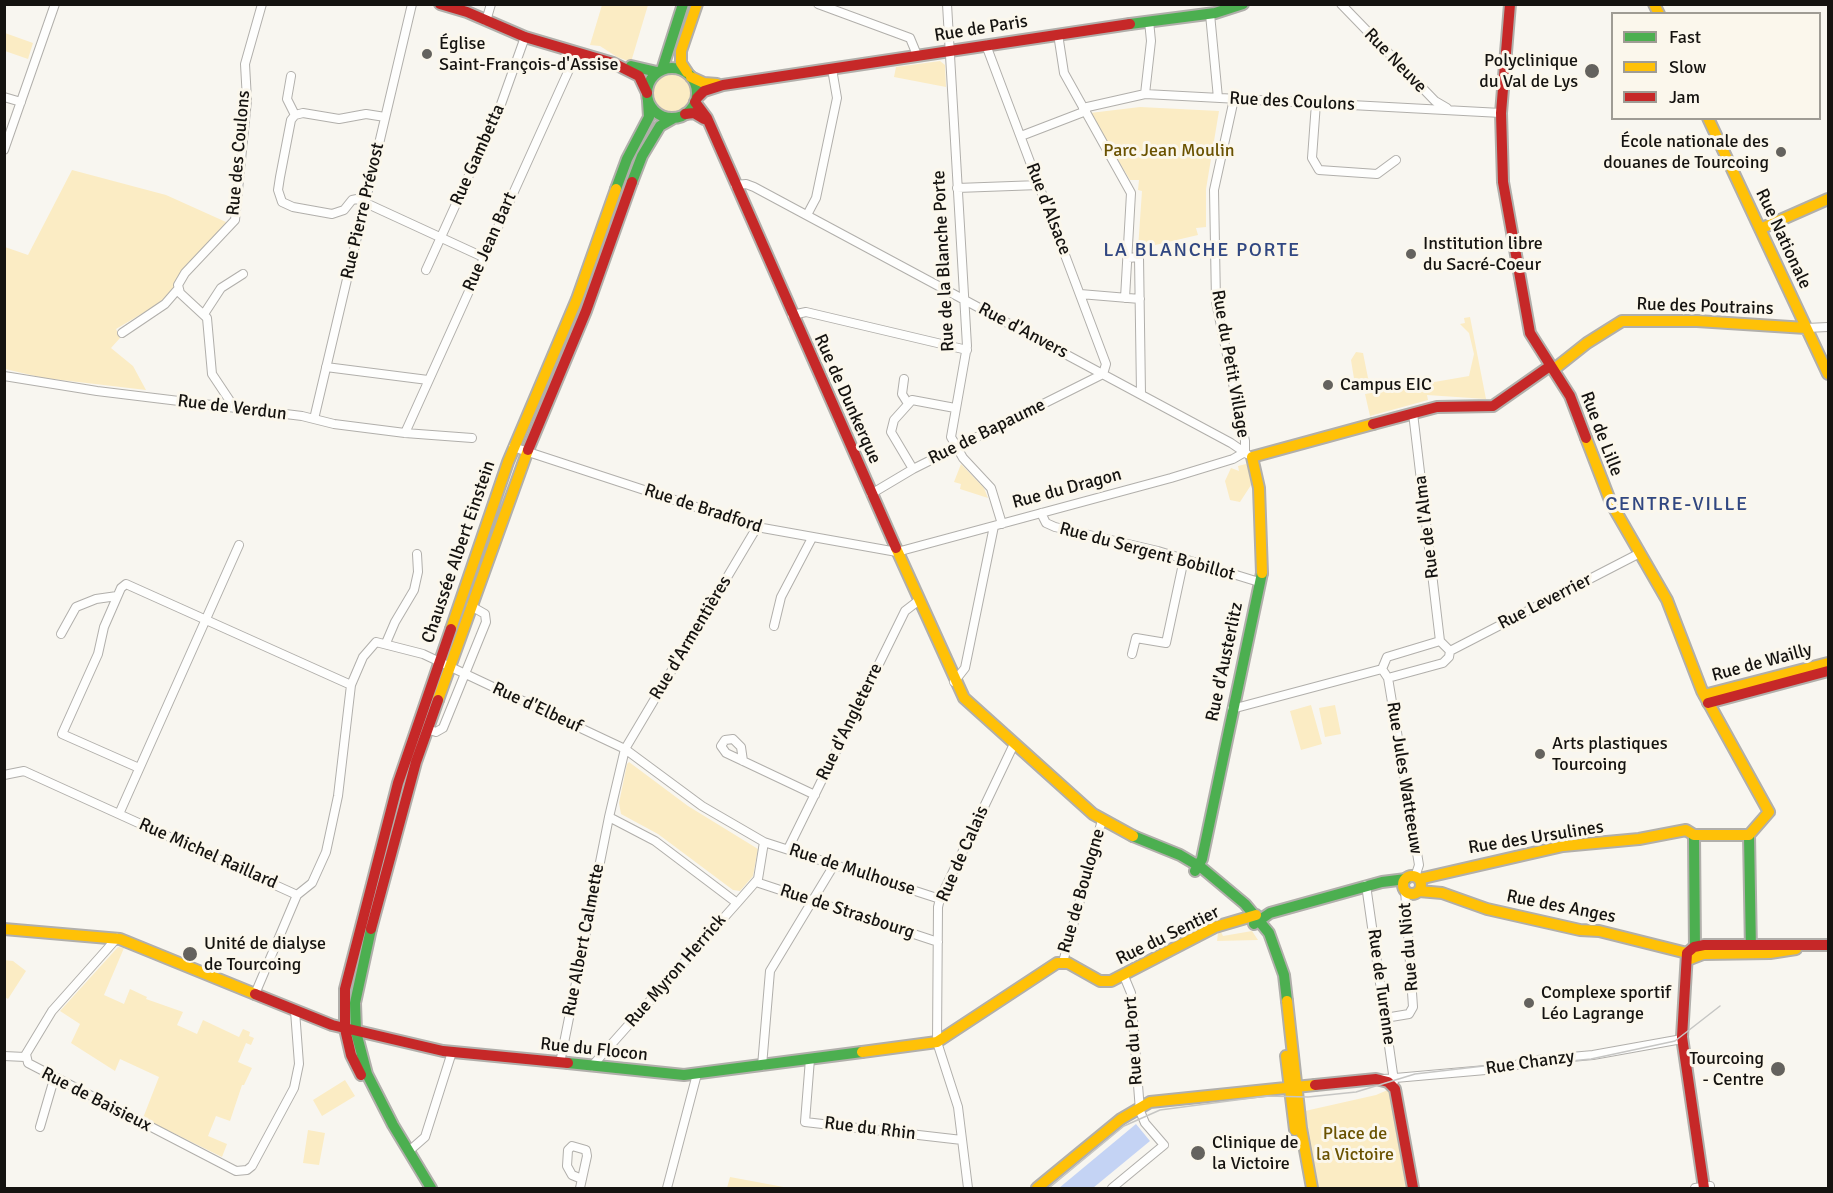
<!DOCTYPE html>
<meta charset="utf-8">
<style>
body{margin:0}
#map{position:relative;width:1833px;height:1193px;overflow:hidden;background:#f8f6f0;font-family:Signika,sans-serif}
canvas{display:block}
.frame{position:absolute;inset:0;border:6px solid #151310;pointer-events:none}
.legend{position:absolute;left:1611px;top:12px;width:210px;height:108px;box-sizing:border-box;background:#fbf7ec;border:2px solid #9f9c94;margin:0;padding:8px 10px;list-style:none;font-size:18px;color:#151310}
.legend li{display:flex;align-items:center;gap:12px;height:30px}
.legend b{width:30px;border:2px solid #9f9c94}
</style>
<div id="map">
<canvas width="1833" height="1193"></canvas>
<div class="frame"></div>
<ul class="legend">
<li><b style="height:8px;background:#4caf50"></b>Fast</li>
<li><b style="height:8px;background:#ffc107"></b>Slow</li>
<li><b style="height:8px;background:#c62828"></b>Jam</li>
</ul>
</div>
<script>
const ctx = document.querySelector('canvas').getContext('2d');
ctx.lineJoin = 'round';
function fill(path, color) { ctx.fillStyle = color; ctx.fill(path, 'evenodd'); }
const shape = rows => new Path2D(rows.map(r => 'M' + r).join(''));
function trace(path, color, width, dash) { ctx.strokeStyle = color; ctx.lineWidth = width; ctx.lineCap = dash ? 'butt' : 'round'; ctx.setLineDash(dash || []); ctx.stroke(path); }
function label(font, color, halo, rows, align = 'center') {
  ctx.font = font + ' Signika,sans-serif'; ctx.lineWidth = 6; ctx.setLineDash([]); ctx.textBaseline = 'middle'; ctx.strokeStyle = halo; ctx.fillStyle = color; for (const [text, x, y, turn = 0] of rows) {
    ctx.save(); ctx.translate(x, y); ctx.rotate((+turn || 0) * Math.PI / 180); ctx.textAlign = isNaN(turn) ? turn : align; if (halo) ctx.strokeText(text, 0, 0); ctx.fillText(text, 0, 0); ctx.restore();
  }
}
const green = shape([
 [602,5,648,5,631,62,617,57,600,46,590,45],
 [5,33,33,43,28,59,5,51],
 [940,61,945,65,946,87,894,77,896,67],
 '652 92a20 20 0 1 1 40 0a20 20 0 1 1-40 0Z',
 [1140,107,1219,111,1206,189,1206,227,1196,228,1198,235,1138,249,1142,191,1138,190,1139,180,1130,180,1090,113],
 [72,170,166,195,226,222,224,228,160,303,116,329,120,338,111,348,133,366,146,390,44,378,5,369,5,247,28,255],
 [1470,317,1486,399,1427,395,1428,400,1370,416,1365,394,1469,376,1474,354,1469,333,1460,324,1465,323,1464,318],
 [1356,352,1363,353,1368,378,1377,387,1356,391,1351,360],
 [961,464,984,488,988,498,960,489,961,484,954,482],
 [1246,464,1249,465,1253,482,1240,502,1230,500,1225,481,1231,468,1239,471,1238,466],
 [1311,705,1322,744,1301,750,1290,711],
 [1335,705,1341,734,1325,737,1319,708],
 [629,762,688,806,758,849,753,876,740,891,733,890,658,834,621,814,619,803,627,764],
 [1252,931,1258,940,1217,941,1218,933,1221,932,1223,936],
 [118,947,124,948,104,995,124,1004,130,989,147,997,146,999,183,1012,177,1025,197,1034,203,1020,239,1037,243,1029,250,1032,249,1036,254,1038,251,1045,246,1043,238,1062,252,1068,244,1085,242,1085,230,1121,216,1116,208,1136,227,1144,222,1157,143,1118,159,1077,120,1059,115,1071,71,1043,80,1024,60,1011],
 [4,960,13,961,26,971,8,999,5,997],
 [345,1080,355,1096,322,1116,313,1100],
 [1390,1089,1410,1188,1317,1188,1305,1111,1376,1095],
 [308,1130,325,1133,319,1165,303,1163],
 [730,1177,789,1188,727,1188]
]);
const water = shape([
 [1136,1124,1150,1141,1093,1188,1059,1188]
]);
const street = shape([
 [818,4,910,38,917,55],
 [947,4,967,346,951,437,963,458,991,488,1002,524],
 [1341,4,1435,101,1447,108],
 [1210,14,1218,98],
 [486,21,491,4],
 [1058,34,1064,73,1131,193,1125,298],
 [986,45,1106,364,1103,374],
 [291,76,287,99,295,115],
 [1145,94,1151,41,1149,21],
 [4,97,21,102],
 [1234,99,1214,190,1216,302,1245,441,1245,452],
 [1316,103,1312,158,1319,170,1377,174,1396,160],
 [1083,108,1145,94,1501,113],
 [385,117,366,114,339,119,303,113,295,115,291,120,280,177,278,190,282,202,293,207,332,214,344,210,352,200,357,199,483,257],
 [1021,136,1086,111],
 [4,150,55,4],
 [735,185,746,184,754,187,1231,443,1247,454],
 [957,188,1039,185],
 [807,215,816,198,837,98,832,69],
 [1128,258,1139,257,1141,394],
 [426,270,500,107,525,37],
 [1080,294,1140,299],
 [204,314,221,288,243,274],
 [792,315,806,312,967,350],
 [1806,328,1828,327],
 [122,333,165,304,178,289],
 [326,367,428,380],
 [4,376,97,391,302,416,334,424,405,433,472,438],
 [904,379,902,394,907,402],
 [234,407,212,374,207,318,180,293,178,285,185,273,235,220,247,100,245,64,262,4],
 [1413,413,1440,641],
 [314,419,412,4],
 [405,433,577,52],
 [513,447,757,527,897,552,1171,478,1233,459,1245,452],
 [913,469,891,432,894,420,912,400,955,408],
 [871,494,913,469,1103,374],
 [1041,513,1046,523,1055,527,1158,551,1259,582],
 [757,527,625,749,609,817,655,841,737,903,758,879,764,842],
 [774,626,781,597,812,538],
 [61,634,76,607,96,599,117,596],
 [1440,641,1450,651,1449,657,1443,663,1388,678,1382,669,1387,657,1440,641],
 [386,643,395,622,414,590,418,572,417,554],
 [1450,651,1640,553],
 [1132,654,1136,638,1166,643,1184,559],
 [1388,678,1419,865,1415,877],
 [954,682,965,668,994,526],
 [351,685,363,657,376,642,423,654,625,749,702,806,764,842,940,899],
 [1232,709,1382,669],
 [427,729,436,732,443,728,486,622,485,614,471,606],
 [743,761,741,747,733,739,725,740,721,746,726,753,743,761,815,795],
 [139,768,62,734,98,654,104,627,121,588,126,584,351,685,338,796,326,852,312,883,297,895,255,994],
 [4,775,24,771,297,895],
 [119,814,239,545],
 [788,849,905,611,918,601],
 [756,882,938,942],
 [1366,885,1394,1081],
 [117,938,52,1011,26,1054,28,1063,236,1171,247,1170,252,1166,294,1088,299,1064,295,1011],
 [1063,962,1102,820],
 [1385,1018,1409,1014,1413,1007,1405,890],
 [4,1056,25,1057],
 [810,1059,805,1122,962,1140],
 [560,1063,609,817],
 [592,1066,737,903],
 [762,1066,770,971,834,865],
 [1384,1079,1508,1068,1527,1061,1593,1055,1682,1039],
 [40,1127,54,1079],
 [409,1151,425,1137,452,1052],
 [580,1188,587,1156,586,1150,572,1146,568,1150,567,1166,572,1175,582,1179],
 [667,1188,697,1074],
 [968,1188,958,1107,937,1042,938,907,940,899,1014,744],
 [1112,1188,1164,1145,1145,1123,1140,1111,1131,993,1124,976],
 [1695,1188,1710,1186]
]);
const fast = shape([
 [1130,24,1215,13,1243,4],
 [631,66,657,72],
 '647 93a25 25 0 1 1 50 0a25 25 0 1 1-50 0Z',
 [662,70,683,4],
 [632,182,642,156,660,126,674,118],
 [616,189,627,159,649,117,648,101],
 [1694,835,1695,951],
 [1749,835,1751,952],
 [1133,836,1180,855,1202,868,1245,904,1269,933,1284,975,1287,1001],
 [1195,871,1202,859,1262,573],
 [1254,924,1270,913,1382,882,1406,879],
 [371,929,355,1003,356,1032,367,1074,393,1125,431,1188],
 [568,1063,684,1075,862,1052]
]);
const slow = shape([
 [1654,4,1659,14],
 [687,72,681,63,681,51,697,4],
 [691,77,704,83,717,84],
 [1708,118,1828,374],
 [1760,229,1828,199],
 [1553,370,1587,343,1622,321,1697,321,1806,328],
 [1586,438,1611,503,1667,600,1702,691,1769,812,1749,835],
 [896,548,964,698,1093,814,1133,836],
 [1262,573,1259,488,1252,457,1373,424],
 [451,629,508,462,577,299,616,189],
 [1704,695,1828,663],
 [438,700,528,450],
 '1403 885a9 9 0 1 1 18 0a9 9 0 1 1-18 0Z',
 [1419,879,1563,846,1639,839,1686,830,1694,835,1749,835],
 [1419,891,1442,893,1487,909,1580,930,1599,931,1695,955],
 [4,929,120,939,255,994],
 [1690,959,1703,954,1770,953,1796,949],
 [1287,1001,1301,1128,1312,1188],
 [862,1052,937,1042,1057,963,1068,963,1100,981,1111,981,1215,927,1256,915],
 [1286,1056,1295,1130],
 [1037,1188,1121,1119,1150,1102,1315,1085]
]);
const jam = shape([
 [440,4,467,12,525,37,613,63,639,76,647,93],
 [1510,4,1501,113,1503,182,1530,333,1570,396,1586,438],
 [697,98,704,91,723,85,1130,24],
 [695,102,707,118,896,548],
 [685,114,694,113,704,119],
 [1373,424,1437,407,1493,406,1550,366],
 [528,450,586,311,632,182],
 [1708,703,1828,671],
 [371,929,416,762,438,700],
 [255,994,332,1025,443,1051,568,1063],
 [361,1075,351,1055,345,1029,345,989,398,783,451,629],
 [1315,1085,1376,1079,1388,1082,1395,1089,1413,1188],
 [1704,1188,1682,1037,1687,953,1694,947,1704,945,1828,945]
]);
const tram = shape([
 [1049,1188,1124,1126,1160,1110,1267,1096,1308,1097,1356,1092,1415,1074,1501,1064,1540,1064,1591,1059,1675,1041,1720,1006]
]);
const markers = [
 [427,54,6,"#64625e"],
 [1592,71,8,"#64625e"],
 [1781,152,6,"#64625e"],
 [1411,254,6,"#64625e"],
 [1328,385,6,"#64625e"],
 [1540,754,6,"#64625e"],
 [190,954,8,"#64625e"],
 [1529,1003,6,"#64625e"],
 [1778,1069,8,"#64625e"],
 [1198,1153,8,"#64625e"]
];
const streetNames = [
 ["Rue de Paris",981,29,-9],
 ["Rue Neuve",1395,61,46],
 ["Rue des Coulons",1292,102,3],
 ["Rue des Coulons",239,153,-85],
 ["Rue Gambetta",478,155,-66],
 ["Rue d'Alsace",1048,209,69],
 ["Rue Pierre Prévost",363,211,-77],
 ["Rue Nationale",1783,239,65],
 ["Rue Jean Bart",490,242,-66],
 ["Rue de la Blanche Porte",944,261,-93],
 ["Rue des Poutrains",1705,307,2],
 ["Rue d'Anvers",1023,331,28],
 ["Rue du Petit Village",1230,364,80],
 ["Rue de Dunkerque",847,399,66],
 ["Rue de Verdun",232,408,7],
 ["Rue de Bapaume",987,432,-26],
 ["Rue de Lille",1601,434,69],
 ["Rue du Dragon",1067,489,-15],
 ["Rue de Bradford",703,509,18],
 ["Rue de l'Alma",1427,527,-97],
 ["Chaussée Albert Einstein",459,552,-71],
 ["Rue du Sergent Bobillot",1147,552,15],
 ["Rue Leverrier",1545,602,-27],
 ["Rue d'Armentières",691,638,-59],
 ["Rue d'Austerlitz",1225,662,-78],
 ["Rue de Wailly",1762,663,-15],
 ["Rue d'Elbeuf",537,708,25],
 ["Rue d'Angleterre",850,722,-64],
 ["Rue Jules Watteeuw",1404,778,81],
 ["Rue des Ursulines",1536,838,-9],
 ["Rue Michel Raillard",208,854,24],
 ["Rue de Calais",963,854,-66],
 ["Rue de Mulhouse",852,870,18],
 ["Rue de Boulogne",1082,891,-74],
 ["Rue des Anges",1561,907,11],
 ["Rue de Strasbourg",847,912,18],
 ["Rue du Sentier",1168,936,-26],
 ["Rue Albert Calmette",584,940,-79],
 ["Rue du Niot",1409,947,-95],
 ["Rue Myron Herrick",676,971,-49],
 ["Rue de Turenne",1381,987,82],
 ["Rue du Port",1134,1041,-94],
 ["Rue du Flocon",594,1050,6],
 ["Rue Chanzy",1530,1063,-8],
 ["Rue de Baisieux",96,1100,27],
 ["Rue du Rhin",870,1129,7]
];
const poiNames = [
 ["Église",439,44],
 ["Saint-François-d'Assise",439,65],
 ["Polyclinique",1578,61,"right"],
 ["du Val de Lys",1578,82,"right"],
 ["École nationale des",1769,142,"right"],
 ["douanes de Tourcoing",1769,163,"right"],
 ["Institution libre",1423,244],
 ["du Sacré-Coeur",1423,265],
 ["Campus EIC",1340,385],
 ["Arts plastiques",1552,744],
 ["Tourcoing",1552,765],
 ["Unité de dialyse",204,944],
 ["de Tourcoing",204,965],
 ["Complexe sportif",1541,993],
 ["Léo Lagrange",1541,1014],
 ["Tourcoing",1764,1059,"right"],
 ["- Centre",1764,1080,"right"],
 ["Clinique de",1212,1143],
 ["la Victoire",1212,1164]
];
const parkNames = [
 ["Parc Jean Moulin",1169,151],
 ["Place de",1355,1134],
 ["la Victoire",1355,1155]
];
const neighbourhoodNames = [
 ["LA BLANCHE PORTE",1202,251],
 ["CENTRE-VILLE",1677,505]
];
fill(green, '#fbecc4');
fill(water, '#c4d3f4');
trace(street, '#b1afab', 10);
trace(fast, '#b1afab', 14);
trace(slow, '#b1afab', 14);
trace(jam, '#b1afab', 14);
trace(street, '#fefefd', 8);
trace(fast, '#4caf50', 10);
trace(slow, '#ffc107', 10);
trace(jam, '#c62828', 10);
trace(tram, '#c6c6c4', 1.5);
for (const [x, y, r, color] of markers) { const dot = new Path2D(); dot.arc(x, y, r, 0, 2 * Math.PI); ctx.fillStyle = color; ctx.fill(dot); trace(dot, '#fbf7ec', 2); }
label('18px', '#151310', '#fbf7ec', streetNames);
label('18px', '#151310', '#fbf7ec', poiNames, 'left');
label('18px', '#6a5201', '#fbf7ec', parkNames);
ctx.letterSpacing = '1.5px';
label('20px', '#314781', '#fbf7ec', neighbourhoodNames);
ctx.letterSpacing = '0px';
</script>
